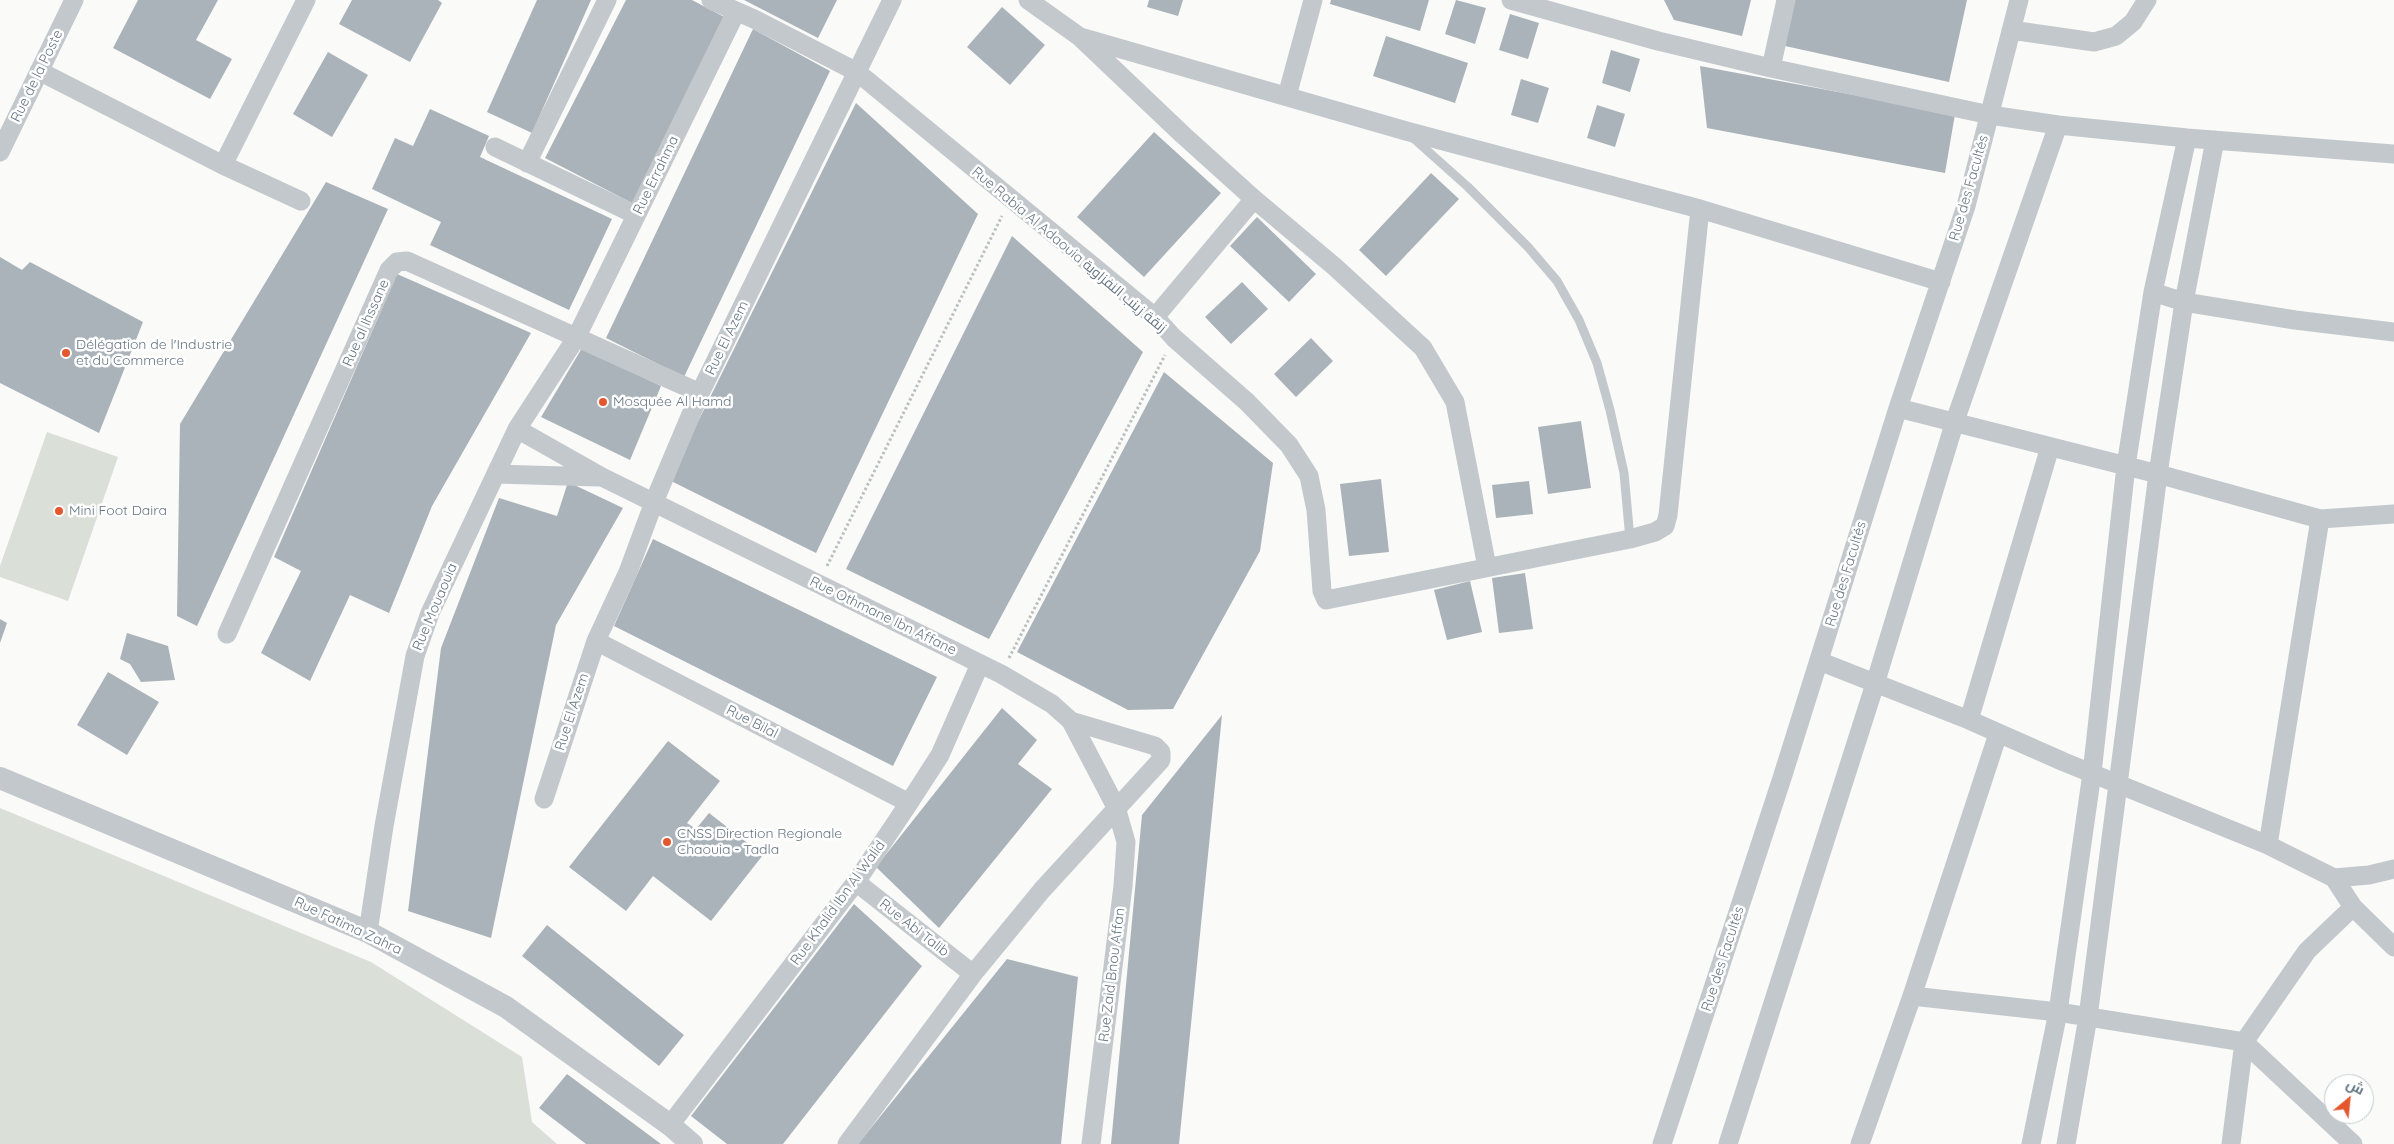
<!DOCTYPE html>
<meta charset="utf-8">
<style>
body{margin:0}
#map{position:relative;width:2394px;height:1144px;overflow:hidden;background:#fafaf8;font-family:Quicksand,Cairo,sans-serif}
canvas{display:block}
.north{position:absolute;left:2324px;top:1074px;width:50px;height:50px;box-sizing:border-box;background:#fff;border:1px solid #c1c8cd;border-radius:50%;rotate:28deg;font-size:14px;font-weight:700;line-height:20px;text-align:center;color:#657683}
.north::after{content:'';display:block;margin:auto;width:18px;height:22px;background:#e4572e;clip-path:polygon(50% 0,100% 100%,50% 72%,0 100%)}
</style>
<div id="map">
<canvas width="2394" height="1144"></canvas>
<div class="north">ش</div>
</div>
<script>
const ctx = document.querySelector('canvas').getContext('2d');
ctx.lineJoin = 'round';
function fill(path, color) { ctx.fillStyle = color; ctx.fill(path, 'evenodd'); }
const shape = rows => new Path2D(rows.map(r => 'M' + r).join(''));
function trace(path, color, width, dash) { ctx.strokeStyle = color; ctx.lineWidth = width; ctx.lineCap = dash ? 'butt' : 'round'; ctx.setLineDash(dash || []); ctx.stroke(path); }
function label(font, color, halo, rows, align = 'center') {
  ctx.font = font + ' Quicksand,Cairo,sans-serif'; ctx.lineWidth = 5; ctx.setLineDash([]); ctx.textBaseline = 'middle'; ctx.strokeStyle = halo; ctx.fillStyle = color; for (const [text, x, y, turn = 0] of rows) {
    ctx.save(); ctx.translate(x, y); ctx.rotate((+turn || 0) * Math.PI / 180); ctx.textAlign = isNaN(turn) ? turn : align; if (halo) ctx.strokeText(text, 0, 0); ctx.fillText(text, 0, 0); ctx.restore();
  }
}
const green = shape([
 [47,432,118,457,68,601,0,577,0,566],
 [0,808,371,962,522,1057,532,1122,557,1144,0,1144]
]);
const building = shape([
 [138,0,218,0,196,40,232,59,210,99,113,48],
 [352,0,438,0,442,3,410,62,339,24],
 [537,0,591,0,532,133,487,112],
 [626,0,692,0,728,19,634,204,545,158],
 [744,0,837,0,818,38],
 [1149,0,1183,0,1178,16,1147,7],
 [1331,0,1429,0,1420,31,1330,4],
 [1456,0,1486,8,1475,44,1445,34],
 [1664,0,1751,0,1742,36,1674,20],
 [1795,0,1967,0,1949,82,1785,46],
 [1002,7,1045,45,1010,85,967,47],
 [1510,14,1539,23,1528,59,1499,50],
 [753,29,830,71,684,377,606,338],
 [1386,36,1468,63,1455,103,1373,76],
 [1611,50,1640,59,1630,92,1602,83],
 [328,52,368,75,332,137,293,114],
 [1700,66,1955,114,1945,173,1707,128],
 [1521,79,1549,88,1538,123,1511,115],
 [856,103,978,214,816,553,669,480],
 [1597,105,1625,114,1615,147,1587,138],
 [430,109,489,136,480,157,612,219,569,310,430,245,441,222,372,189,395,138,413,146],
 [1154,132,1221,193,1144,277,1077,217],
 [1431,173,1459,199,1386,276,1359,250],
 [326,182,388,209,197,626,177,616,180,424],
 [1257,217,1316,274,1289,302,1230,246],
 [1012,236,1143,352,989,639,846,569],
 [0,257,22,270,30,262,143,322,99,433,0,383],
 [397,274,531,333,432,506,389,613,350,595,310,681,261,653,301,571,274,557],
 [1242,282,1268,309,1231,344,1205,317],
 [1311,338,1333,361,1296,397,1274,374],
 [582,348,661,386,630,460,541,417],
 [1164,372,1273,463,1260,551,1173,709,1128,710,1017,652],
 [1581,421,1591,488,1548,494,1538,427],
 [1381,479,1389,552,1349,556,1340,484],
 [1529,481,1533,514,1496,518,1492,485],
 [568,482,623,508,556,625,491,938,408,911,441,648,499,498,557,516],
 [653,539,937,677,893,766,614,626],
 [1525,573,1533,629,1499,633,1492,578],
 [1470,581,1482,632,1447,640,1434,590],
 [0,619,7,623,0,643],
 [127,633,168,646,175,680,141,682,130,664,120,659],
 [108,672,159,702,127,755,77,725],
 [1002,708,1037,740,1018,764,1052,789,939,928,876,867],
 [1222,715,1179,1144,1111,1144,1142,815],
 [668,741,720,781,687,823,696,829,709,813,763,855,711,921,653,876,626,911,569,867],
 [854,904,922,966,783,1144,727,1144,691,1116],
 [547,925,684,1035,659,1066,522,956],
 [1007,959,1078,977,1061,1144,858,1144],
 [567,1074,661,1144,586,1144,539,1108]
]);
const path = shape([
 [827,566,1002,216],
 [1009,658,1165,355]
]);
const service = shape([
 [1412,137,1468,187,1528,247,1557,281,1579,320,1597,363,1610,410,1624,473,1630,539]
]);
const minor = shape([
 [711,0,754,19,857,72,1155,317,1174,338,1247,402,1289,445,1309,476,1316,510,1322,591,1326,600,1630,539,1655,532,1665,526,1668,515,1700,209],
 [1028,0,1080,37,1182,134,1254,199,1335,267,1423,348,1455,402,1487,567],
 [1511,0,1658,41,1771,68],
 [1786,0,1771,68,1990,115,2058,125,2187,138,2394,154],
 [2011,30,2094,42,2116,36,2133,22,2147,0],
 [1080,37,1406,131,1700,209,1941,282],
 [39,71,223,165,301,201],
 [1287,96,1313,0],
 [495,147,636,215],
 [0,152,74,0],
 [527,163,607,0],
 [223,165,306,0],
 [2153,292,2184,302,2295,320,2394,332],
 [1155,317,1254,199],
 [1898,408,2158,474,2320,519,2394,514],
 [517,429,602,477,1001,674,1052,704,1071,721,1116,807,1126,842,1123,886,1091,1144],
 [496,474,598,477],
 [227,634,389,270,397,262,407,261,700,393],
 [596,641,909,803],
 [1819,661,1969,720,2064,762,2268,845,2334,878,2369,875,2394,869],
 [1969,720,2050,447],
 [544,799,596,641,628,572,654,502,700,393,892,0],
 [2268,845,2320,519],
 [2334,878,2353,907,2394,947],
 [856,882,973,974],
 [368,932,384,826,415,656,430,613,517,429,576,338,736,12],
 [1912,996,2058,1012,2244,1042,2353,1144],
 [670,1125,856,882,909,803,940,755,980,664],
 [847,1144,973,974,1042,890,1161,760,1161,752,1155,746,1071,721],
 [1662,1144,1782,778,1898,408,1966,206,2019,0],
 [1728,1144,1875,684,1955,421,2058,125],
 [1860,1144,1912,996,1998,734],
 [2031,1144,2058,1012,2092,773,2126,466,2153,292,2187,138],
 [2066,1144,2088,1017,2158,474,2184,302,2215,140],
 [2231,1144,2244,1042,2307,951,2353,907]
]);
const tertiary = shape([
 [0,778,368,932,506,1007,670,1125,692,1144]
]);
const markers = [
 [66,353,5,"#e4572e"],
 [603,402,5,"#e4572e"],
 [59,511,5,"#e4572e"],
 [667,842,5,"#e4572e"]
];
const streetNames = [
 ["Rue de la Poste",37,76,-64],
 ["Rue Errahma",656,175,-64],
 ["Rue des Facultés",1969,188,-74],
 ["Rue Rabia Al Adaouia زنقة زينب النفزاوية",1069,250,40],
 ["Rue al Ihssane",366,323,-66],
 ["Rue El Azem",727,338,-64],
 ["Rue des Facultés",1846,574,-73],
 ["Rue Mouaouia",435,607,-67],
 ["Rue Othmane Ibn Affane",883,616,26],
 ["Rue El Azem",572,712,-72],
 ["Rue Bilal",752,722,27],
 ["Rue Khalid Ibn Al Walid",838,903,-54],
 ["Rue Fatima Zahra",348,926,25],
 ["Rue Abi Talib",914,928,38],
 ["Rue des Facultés",1723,959,-72],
 ["Rue Zaid Bnou Affan",1112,975,-83]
];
const poiNames = [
 ["Délégation de l'Industrie",76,345],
 ["et du Commerce",76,361],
 ["Mosquée Al Hamd",613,402],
 ["Mini Foot Daira",69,511],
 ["CNSS Direction Regionale",677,834],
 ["Chaouia - Tadla",677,850]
];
fill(green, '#dadfd7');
fill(building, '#aab3b9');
trace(path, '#bbbfc2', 3, [2.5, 2.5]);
trace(service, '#c3c8cc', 9);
trace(minor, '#c3c8cc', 19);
trace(tertiary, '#c3c8cc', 22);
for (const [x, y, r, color] of markers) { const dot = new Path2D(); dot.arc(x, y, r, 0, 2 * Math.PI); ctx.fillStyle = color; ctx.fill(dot); trace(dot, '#fff', 2); }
label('14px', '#657683', '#fff', streetNames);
label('14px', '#657683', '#fff', poiNames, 'left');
</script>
